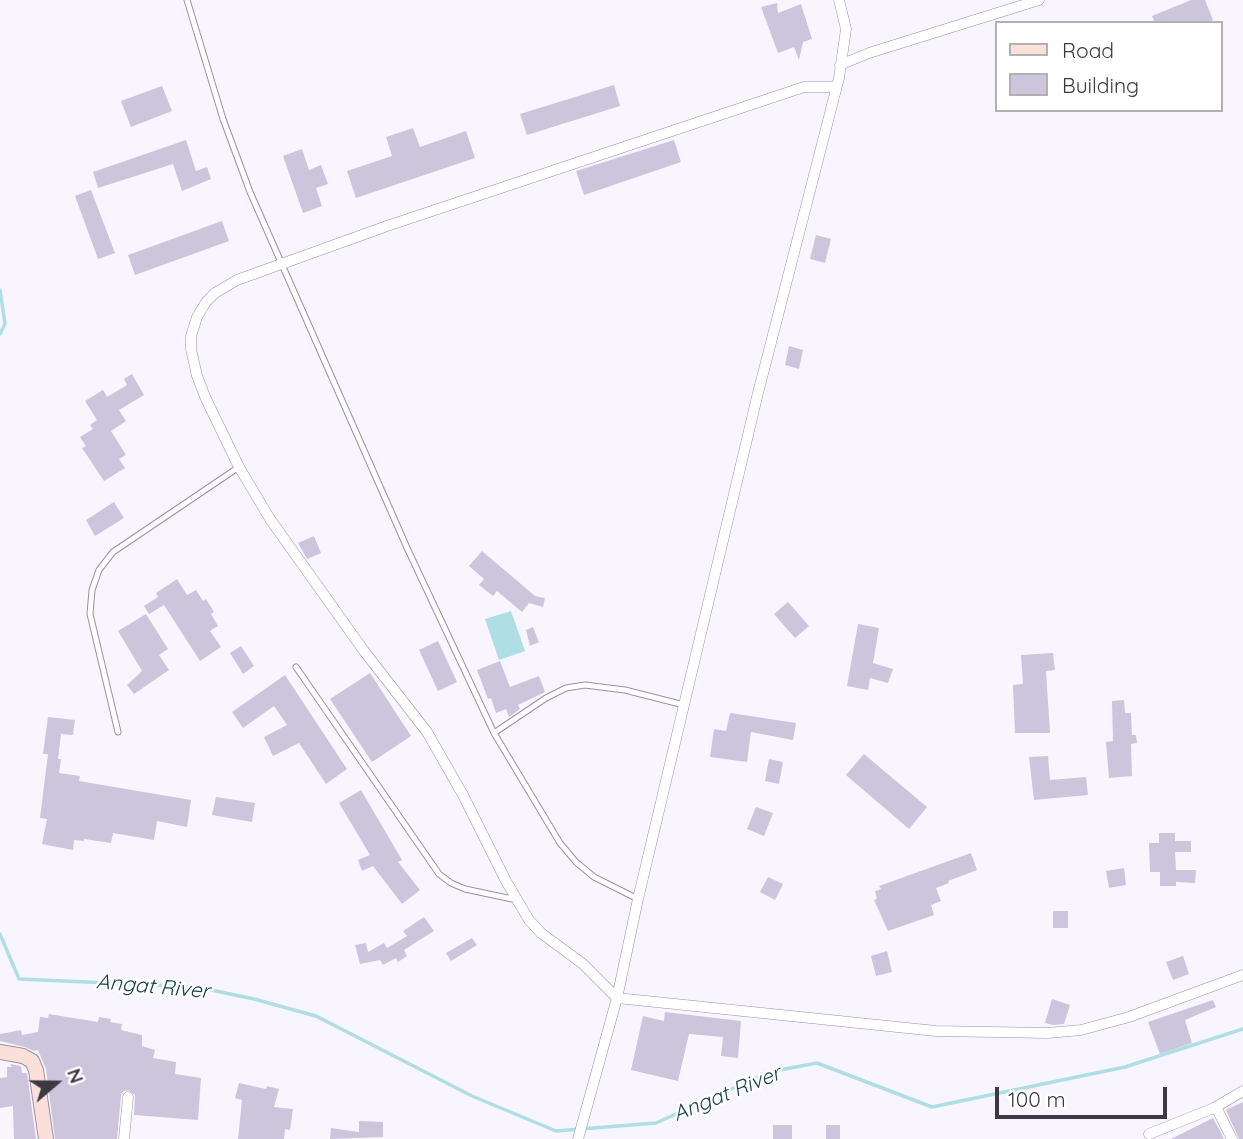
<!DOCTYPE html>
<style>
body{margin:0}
#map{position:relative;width:1243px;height:1139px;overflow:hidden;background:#f8f5fe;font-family:Quicksand,sans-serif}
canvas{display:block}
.legend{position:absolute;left:995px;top:21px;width:228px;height:91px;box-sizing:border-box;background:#fff;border:2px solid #b1b0b3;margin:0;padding:9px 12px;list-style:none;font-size:21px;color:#3c3942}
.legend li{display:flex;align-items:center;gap:14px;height:35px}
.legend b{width:35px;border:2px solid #b1b0b3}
.north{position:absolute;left:21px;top:1048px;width:70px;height:70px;-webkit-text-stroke:5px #fff;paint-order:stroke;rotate:70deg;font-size:19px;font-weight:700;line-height:28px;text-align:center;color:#3c3942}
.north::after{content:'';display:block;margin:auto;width:24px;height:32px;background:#3c3942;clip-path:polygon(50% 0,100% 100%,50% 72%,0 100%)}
.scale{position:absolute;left:995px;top:1087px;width:172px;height:32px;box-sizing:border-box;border:4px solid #3c3942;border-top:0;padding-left:9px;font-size:21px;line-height:24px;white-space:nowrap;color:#3c3942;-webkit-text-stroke:5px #fff;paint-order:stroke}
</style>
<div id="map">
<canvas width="1243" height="1139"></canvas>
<ul class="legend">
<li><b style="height:9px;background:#fbe0da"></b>Road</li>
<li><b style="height:19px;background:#cdc5db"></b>Building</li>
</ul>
<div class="north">N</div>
<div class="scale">100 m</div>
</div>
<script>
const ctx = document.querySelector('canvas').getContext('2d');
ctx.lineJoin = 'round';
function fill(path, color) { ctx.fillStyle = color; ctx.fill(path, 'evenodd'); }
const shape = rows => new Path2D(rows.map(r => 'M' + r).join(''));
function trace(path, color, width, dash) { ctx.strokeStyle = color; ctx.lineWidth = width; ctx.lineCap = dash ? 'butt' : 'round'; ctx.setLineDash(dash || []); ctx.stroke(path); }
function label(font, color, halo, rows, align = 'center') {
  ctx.font = font + ' Quicksand,sans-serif'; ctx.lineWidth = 5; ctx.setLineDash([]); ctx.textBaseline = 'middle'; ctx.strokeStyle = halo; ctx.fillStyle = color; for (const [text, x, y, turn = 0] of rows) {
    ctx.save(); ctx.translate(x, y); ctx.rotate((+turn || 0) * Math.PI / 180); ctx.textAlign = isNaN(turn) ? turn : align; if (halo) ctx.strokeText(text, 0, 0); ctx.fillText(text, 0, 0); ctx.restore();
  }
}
const water = shape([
 [511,611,525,651,499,660,485,619]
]);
const stream = shape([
 [0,290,5,324,0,334],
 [0,934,19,979,197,987,254,999,316,1016,472,1096,556,1131,656,1123,769,1072,817,1063,932,1107,1125,1067,1243,1029]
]);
const building = shape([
 [1191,0,1205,0,1213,20,1206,23,1155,23,1152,16],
 [777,3,778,13,801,4,812,39,803,42,799,60,794,47,778,53,761,7],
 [614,85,620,106,527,135,520,114],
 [162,86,172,111,131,127,121,101],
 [413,128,420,147,466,131,475,158,356,198,347,171,392,156,386,137],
 [186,140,196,171,207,167,211,179,182,191,173,164,98,188,93,172],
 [674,140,681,162,584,195,576,171],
 [302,149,309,170,321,165,328,184,316,188,322,206,303,213,283,156],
 [91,190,115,253,98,259,75,196],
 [222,221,229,241,135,275,128,255],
 [816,235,831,239,825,263,810,259],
 [789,346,803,350,799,369,785,365],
 [132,374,144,395,119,410,126,421,111,431,126,455,119,459,125,468,104,481,82,448,86,446,80,437,93,429,90,425,97,420,85,401,103,390,107,397,127,385,124,379],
 [114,502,124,518,95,536,86,520],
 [314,536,321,553,307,559,298,543],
 [482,551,535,596,545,598,543,607,529,603,522,612,497,591,493,596,479,585,484,579,469,566],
 [177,579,187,595,196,590,203,601,206,599,214,612,211,614,218,626,210,631,221,647,200,661,164,605,149,614,144,606,158,597,156,593],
 [788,602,809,626,795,638,774,614],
 [146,614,168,649,159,655,169,670,134,694,127,685,142,671,118,631],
 [858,624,879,628,873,663,893,669,888,683,870,678,868,690,847,686],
 [533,627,539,642,530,646,526,630],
 [438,641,457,682,438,691,419,650],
 [241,646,254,666,243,674,230,653],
 [1053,653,1055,670,1046,671,1050,733,1015,733,1013,685,1023,684,1021,655],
 [500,661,510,687,539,676,545,692,518,705,520,709,509,717,506,709,496,713,491,698,488,699,477,670],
 [370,673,411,736,372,762,330,699],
 [285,675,347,769,326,784,299,743,273,756,264,737,287,725,274,706,243,728,232,712],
 [1124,700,1125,713,1131,713,1132,735,1136,735,1137,743,1131,744,1132,776,1109,778,1106,742,1113,741,1112,701],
 [730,713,796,723,793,740,751,732,747,762,710,757,714,729,726,731],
 [48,717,75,720,73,735,61,734,58,759,61,759,59,773,80,776,79,781,191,800,187,827,157,821,154,840,113,833,111,843,84,839,84,841,74,840,73,850,42,844,47,819,40,818,48,754,43,754],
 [864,754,927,807,909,829,846,775],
 [1048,756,1050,780,1086,777,1088,795,1034,800,1029,757],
 [769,759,783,762,779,784,765,781],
 [361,790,402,860,398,862,420,890,402,904,373,866,362,871,358,860,370,855,339,803],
 [216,797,255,803,252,822,212,815],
 [756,807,773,813,764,836,747,829],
 [1159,833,1175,833,1175,841,1191,841,1191,852,1175,852,1176,870,1196,870,1195,883,1176,882,1176,886,1160,886,1160,872,1150,872,1149,843,1159,843],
 [971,853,977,870,948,881,949,883,936,888,941,901,931,905,934,915,888,931,874,900,877,899,875,891,881,889,879,886],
 [1124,868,1126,885,1109,888,1106,871],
 [768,877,783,884,775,900,760,892],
 [1053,911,1068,911,1068,928,1053,928],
 [424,917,434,931,404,950,407,956,398,962,396,958,383,965,380,960,360,964,355,945,366,943,368,952,384,943,387,948,407,936,403,931],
 [472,938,477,945,451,961,446,953],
 [887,951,892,972,876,976,871,956],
 [1183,956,1189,974,1173,980,1166,962],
 [1052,999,1070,1005,1064,1024,1053,1025,1045,1023],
 [1213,1000,1216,1007,1185,1020,1192,1043,1160,1054,1148,1022],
 [665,1012,741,1021,738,1058,721,1056,723,1037,689,1034,678,1081,631,1070,643,1016,664,1021],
 [49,1014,98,1022,99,1017,111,1019,110,1022,122,1024,121,1030,142,1035,142,1046,155,1050,153,1058,176,1062,175,1074,201,1078,198,1120,134,1115,135,1095,128,1090,122,1092,121,1096,117,1139,55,1139,46,1069,38,1050,34,1051,25,1047,0,1041,0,1034,21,1030,22,1035,38,1032,40,1017,48,1018],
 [10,1064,21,1066,22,1073,27,1073,36,1139,14,1139,13,1106,0,1108,0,1078,7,1077,7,1067,12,1067],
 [239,1083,266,1089,267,1086,279,1089,274,1107,293,1109,290,1130,285,1129,284,1139,238,1139,242,1100,235,1098],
 [1243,1102,1243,1139,1239,1139,1226,1110],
 [1213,1118,1224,1139,1171,1139],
 [359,1121,383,1122,383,1137,330,1139,331,1128,359,1132],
 [773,1125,792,1125,792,1139,773,1139],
 [826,1125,840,1125,840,1139,826,1139]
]);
const lane = shape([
 [187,0,223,119,250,192,408,550,494,733,560,843,576,862,594,877,638,899],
 [296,667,439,874,451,883,465,889,517,900],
 [118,732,90,614,92,590,99,570,113,552,239,467],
 [494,733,546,698,566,688,585,685,625,690,684,705]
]);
const street = shape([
 [840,65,869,53,1039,0],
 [836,87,804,87,387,226,237,280,215,293,206,302,197,317,191,336,191,349,197,376,206,399,239,467,270,519,364,651,427,732,463,795,506,881,529,920,541,933,583,964,617,998,936,1031,1048,1033,1081,1030,1129,1017,1243,975],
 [1216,1107,1232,1139],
 [1149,1134,1214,1108,1243,1091],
 [124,1139,128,1097],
 [578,1139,617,998,638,899,757,397,839,78,846,29,839,0]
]);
const secondary = shape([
 [0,1052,23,1056,32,1061,36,1070,46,1139]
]);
const waterNames = [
 ["Angat River",153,987,5],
 ["Angat River",727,1094,-22]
];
fill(water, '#afdfe4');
trace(stream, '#afdfe4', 3.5);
fill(building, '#cdc5db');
trace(lane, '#9a91a6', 7);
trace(street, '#9a91a6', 11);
trace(secondary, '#9a91a6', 16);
trace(lane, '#fff', 5);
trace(street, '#fff', 10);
trace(secondary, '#fbe0da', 14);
label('italic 21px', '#194449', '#fff', waterNames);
</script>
